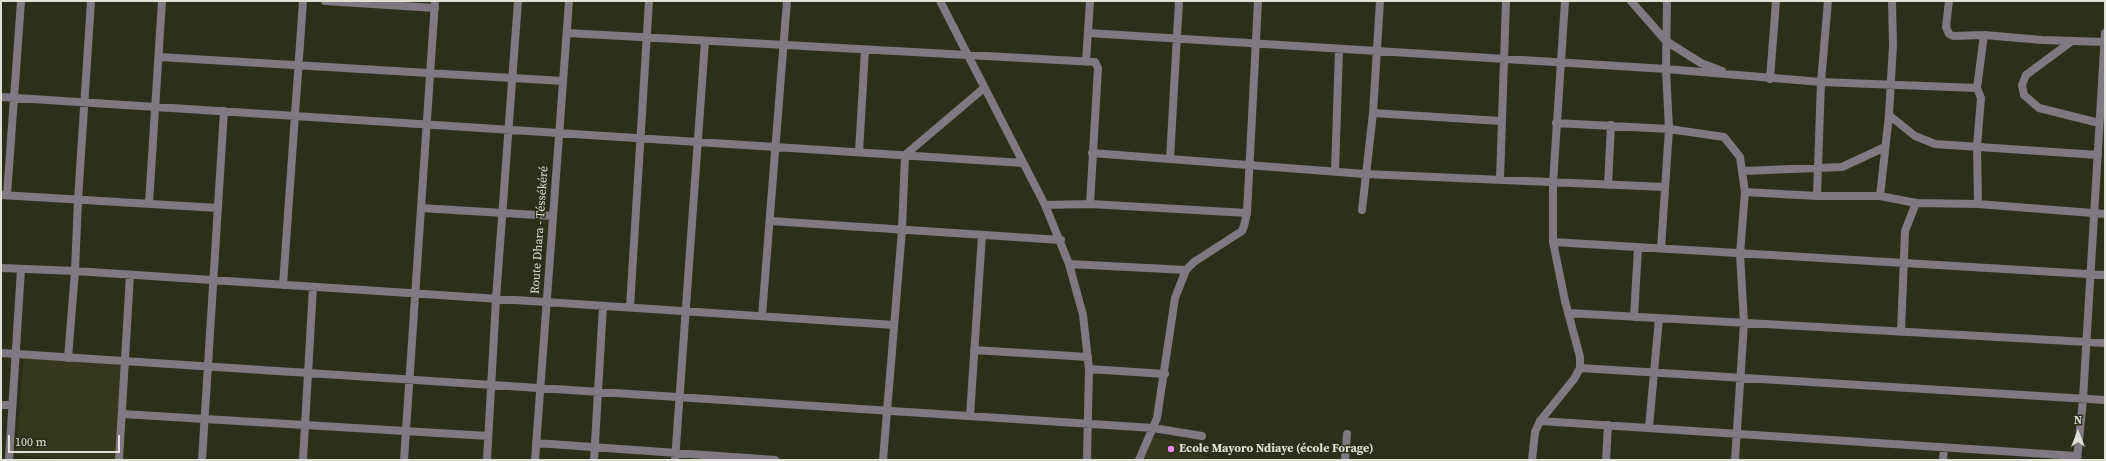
<!DOCTYPE html>
<meta charset="utf-8">
<style>
body{margin:0}
#map{position:relative;width:2106px;height:461px;overflow:hidden;background:#2c2f1a;font-family:"Source Serif 4",serif}
canvas{display:block}
.frame{position:absolute;inset:0;border:2px solid #dfe1d4;pointer-events:none}
.north{position:absolute;left:2058px;top:413px;width:40px;height:40px;-webkit-text-stroke:3px #2c2f1a;paint-order:stroke;rotate:0deg;font-size:11px;font-weight:700;line-height:16px;text-align:center;color:#dfe1d4}
.north::after{content:'';display:block;margin:auto;width:14px;height:18px;background:#dfe1d4;clip-path:polygon(50% 0,100% 100%,50% 72%,0 100%)}
.scale{position:absolute;left:8px;top:435px;width:112px;height:18px;box-sizing:border-box;border:2px solid #dfe1d4;border-top:0;padding-left:5px;font-size:12px;line-height:14px;white-space:nowrap;color:#dfe1d4;-webkit-text-stroke:3px #2c2f1a;paint-order:stroke}
</style>
<div id="map">
<canvas width="2106" height="461"></canvas>
<div class="frame"></div>
<div class="north">N</div>
<div class="scale">100 m</div>
</div>
<script>
const ctx = document.querySelector('canvas').getContext('2d');
ctx.lineJoin = 'round';
function fill(path, color) { ctx.fillStyle = color; ctx.fill(path, 'evenodd'); }
const shape = rows => new Path2D(rows.map(r => 'M' + r).join(''));
function trace(path, color, width, dash) { ctx.strokeStyle = color; ctx.lineWidth = width; ctx.lineCap = dash ? 'butt' : 'round'; ctx.setLineDash(dash || []); ctx.stroke(path); }
function label(font, color, halo, rows, align = 'center') {
  ctx.font = font + ' "Source Serif 4",serif'; ctx.lineWidth = 3; ctx.setLineDash([]); ctx.textBaseline = 'middle'; ctx.strokeStyle = halo; ctx.fillStyle = color; for (const [text, x, y, turn = 0] of rows) {
    ctx.save(); ctx.translate(x, y); ctx.rotate((+turn || 0) * Math.PI / 180); ctx.textAlign = isNaN(turn) ? turn : align; if (halo) ctx.strokeText(text, 0, 0); ctx.fillText(text, 0, 0); ctx.restore();
  }
}
const built = shape([
 [24,357,123,365,115,460,83,460,16,455],
 [1152,437,1182,442,1205,457,1204,460,1144,460]
]);
const minor = shape([
 [325,1,435,8],
 [940,1,1045,205,1069,264,1083,315,1089,369,1087,460],
 [1631,1,1666,41,1701,63,1722,71],
 [1949,1,1946,27,1949,34,1953,36,1984,35],
 [567,33,1095,62,1098,68,1090,204],
 [1088,33,1666,69,1821,82,1977,88,1981,98,1977,146,1978,204],
 [2072,41,2026,75,2022,85,2024,95,2039,108,2099,123],
 [159,57,563,81],
 [1086,62,1090,1],
 [1770,79,1776,1],
 [1977,88,1984,35,2042,40,2105,42],
 [1,97,1023,163],
 [1373,113,1501,121],
 [1889,115,1915,136,1935,144,2098,155],
 [1556,123,1669,129,1724,137,1740,157,1745,192,1740,254,1744,323,1735,460],
 [859,152,865,50],
 [1092,153,1365,174,1665,187],
 [1170,159,1179,1],
 [1742,171,1842,167,1885,147],
 [1335,172,1339,49],
 [1500,179,1506,1],
 [1608,185,1611,125],
 [1745,192,1817,196,1880,196,1916,203,1978,204,2105,214],
 [1,195,218,208],
 [7,195,21,1],
 [1817,196,1821,82,1828,1],
 [1880,196,1889,115,1893,45,1892,1],
 [149,203,162,1],
 [1045,205,1090,204,1247,213],
 [421,208,553,216],
 [1362,210,1373,113,1380,1],
 [770,221,1061,240],
 [1553,242,2105,275],
 [1661,249,1669,129,1666,69,1667,1],
 [1069,264,1186,270],
 [1,268,75,271,894,325],
 [283,285,303,1],
 [630,307,649,1],
 [1568,313,2105,343],
 [762,316,787,1],
 [1634,317,1638,248],
 [1901,332,1905,231,1916,203],
 [974,350,1088,357],
 [1,353,1153,428,1202,436],
 [68,358,75,271,78,200,91,1],
 [1580,368,2105,400],
 [1089,369,1165,374],
 [1,405,11,405],
 [122,414,488,436],
 [970,416,982,235],
 [1540,421,2077,456],
 [1649,427,1659,318],
 [536,443,775,460],
 [9,460,21,269],
 [119,460,130,275],
 [202,460,224,111],
 [303,460,313,287],
 [404,460,435,1],
 [487,460,496,299,518,1],
 [535,460,569,1],
 [594,460,603,306],
 [675,460,705,41],
 [883,460,902,230,905,155,984,88],
 [1139,460,1157,418,1175,298,1186,270,1194,262,1242,231,1244,226,1247,213,1258,1],
 [1345,460,1347,434],
 [1532,460,1535,432,1540,421,1574,379,1580,368,1580,357,1565,301,1553,242,1553,183,1565,1],
 [1606,460,1608,425],
 [1943,460,1944,448],
 [2077,460,2083,399,2105,33]
]);
const markers = [
 [1171,449,4,"#f28af3"]
];
const streetNames = [
 ["Route Dhara - Téssékéré",540,230,-86]
];
const poiNames = [
 ["Ecole Mayoro Ndiaye (école Forage)",1179,449]
];
fill(built, '#35381c');
trace(minor, '#817981', 8);
for (const [x, y, r, color] of markers) { const dot = new Path2D(); dot.arc(x, y, r, 0, 2 * Math.PI); ctx.fillStyle = color; ctx.fill(dot); trace(dot, '#2c2f1a', 1.5); }
label('12px', '#dfe1d4', '#2c2f1a', streetNames);
label('bold 12px', '#dfe1d4', '#2c2f1a', poiNames, 'left');
</script>
